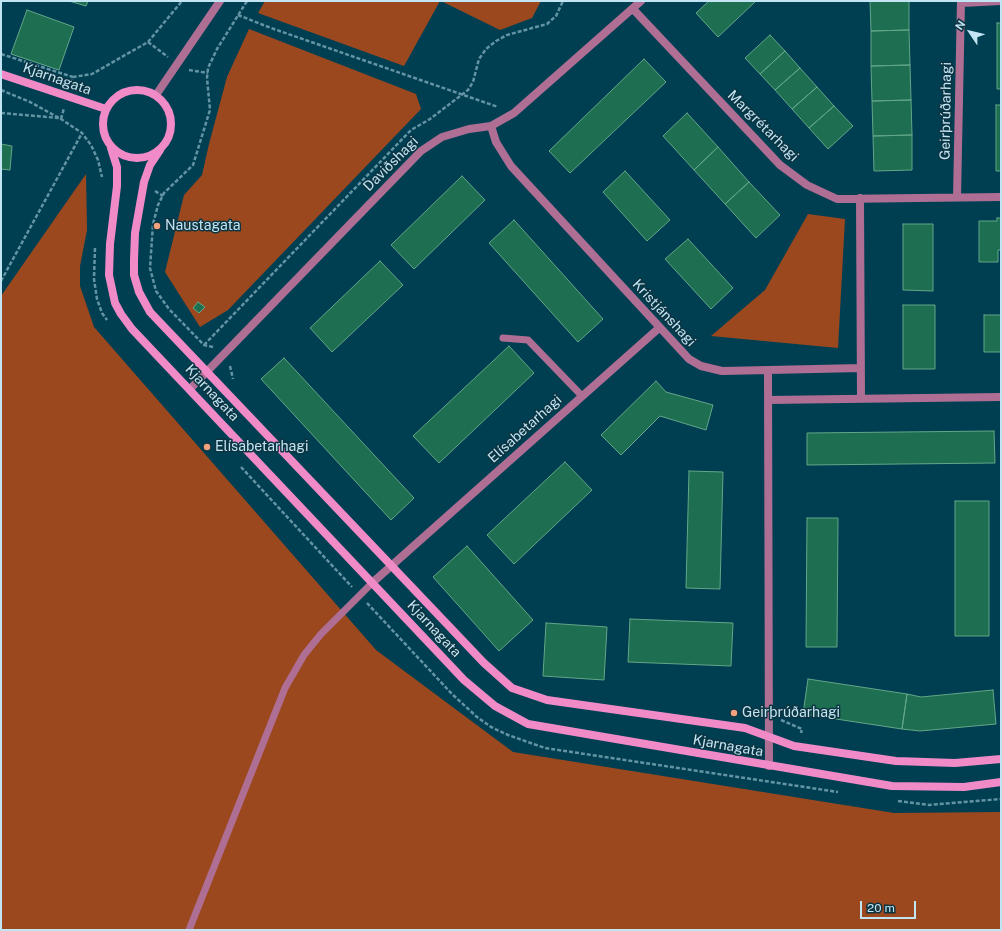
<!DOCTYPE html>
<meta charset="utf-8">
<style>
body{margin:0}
#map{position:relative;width:1002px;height:931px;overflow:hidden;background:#003f52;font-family:"Public Sans",sans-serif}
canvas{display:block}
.frame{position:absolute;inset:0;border:2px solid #c3e5f3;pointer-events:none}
.north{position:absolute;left:950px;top:12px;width:40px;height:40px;-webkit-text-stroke:3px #0c3441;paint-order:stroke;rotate:305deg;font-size:11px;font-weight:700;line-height:16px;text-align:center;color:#c3e5f3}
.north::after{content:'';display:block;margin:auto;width:14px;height:18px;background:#c3e5f3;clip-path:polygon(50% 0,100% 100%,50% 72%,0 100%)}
.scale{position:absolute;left:860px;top:901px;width:56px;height:18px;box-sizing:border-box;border:2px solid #c3e5f3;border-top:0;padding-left:5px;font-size:12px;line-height:14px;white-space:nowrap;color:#c3e5f3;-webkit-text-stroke:3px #0c3441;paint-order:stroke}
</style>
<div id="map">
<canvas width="1002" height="931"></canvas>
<div class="frame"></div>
<div class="north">N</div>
<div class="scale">20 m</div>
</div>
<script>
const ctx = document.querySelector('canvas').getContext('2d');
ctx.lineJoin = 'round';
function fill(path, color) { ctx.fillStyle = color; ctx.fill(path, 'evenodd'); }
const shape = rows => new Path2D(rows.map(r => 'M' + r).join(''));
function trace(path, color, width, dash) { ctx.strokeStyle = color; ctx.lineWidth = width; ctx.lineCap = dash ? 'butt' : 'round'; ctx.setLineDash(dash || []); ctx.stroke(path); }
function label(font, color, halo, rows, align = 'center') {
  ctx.font = font + ' "Public Sans",sans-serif'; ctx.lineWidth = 3; ctx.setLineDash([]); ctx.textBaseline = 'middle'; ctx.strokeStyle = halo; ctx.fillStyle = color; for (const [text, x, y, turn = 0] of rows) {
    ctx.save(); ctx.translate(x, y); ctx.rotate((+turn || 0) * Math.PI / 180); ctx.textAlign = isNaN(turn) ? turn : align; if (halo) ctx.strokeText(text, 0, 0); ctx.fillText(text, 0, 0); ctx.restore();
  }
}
const green = shape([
 [265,1,440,1,404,66,258,13],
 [441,1,541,1,532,18,500,30],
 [249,29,416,94,421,109,228,310,200,327,165,272,184,195,202,175,209,144,227,77],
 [86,174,87,230,80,266,80,286,94,327,376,650,513,752,894,813,1001,812,1001,930,1,930,1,296],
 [808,214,845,219,838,348,711,336,765,290]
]);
const building = shape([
 [69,1,88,1,86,6,69,1],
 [709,1,756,1,718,37,696,13,709,1],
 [870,1,909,1,909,30,871,31,870,1],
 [27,10,74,27,59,70,11,54,27,10],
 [997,23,1001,23,1001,89,997,89,997,23],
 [909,30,910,65,871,66,871,31,909,30],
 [770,35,785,51,760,74,745,58,770,35],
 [785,51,800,68,775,90,760,74,785,51],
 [644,59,666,82,570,173,549,151,644,59],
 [910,65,911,100,872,101,871,66,910,65],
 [800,68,817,87,792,109,775,90,800,68],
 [817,87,834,106,809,128,792,109,817,87],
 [911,100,912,135,873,136,872,101,911,100],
 [996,105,1001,105,1001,171,996,171,996,105],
 [834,106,853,126,828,149,809,128,834,106],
 [687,113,718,147,694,170,663,136,687,113],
 [912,135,912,170,874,171,873,136,912,135],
 [1,144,12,146,10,170,1,169,1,144],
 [718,147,749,182,725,204,694,170,718,147],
 [625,171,670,220,647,241,603,192,625,171],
 [462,176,485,200,414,269,391,245,462,176],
 [749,182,780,215,756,238,725,204,749,182],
 [997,218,1001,218,1001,250,998,250,998,262,979,262,979,221,997,221,997,218],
 [514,220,603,319,578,342,489,243,514,220],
 [903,224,933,224,933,291,903,290,903,224],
 [688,239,733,288,711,309,665,259,688,239],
 [380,261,403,285,332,352,310,328,380,261],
 [198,302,205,307,199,313,193,308,198,302],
 [903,305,935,305,935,369,903,369,903,305],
 [984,315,1001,315,1001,352,984,352,984,315],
 [509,346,534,373,439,463,413,436,509,346],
 [284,358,414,498,391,520,261,379,284,358],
 [656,381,666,392,713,405,706,430,660,416,621,455,601,435,656,381],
 [994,431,995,463,807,465,807,433,994,431],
 [565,462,592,490,514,564,487,535,565,462],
 [689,471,723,472,720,589,686,588,689,471],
 [955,501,989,501,989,636,955,636,955,501],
 [807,518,838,518,837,647,806,647,807,518],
 [467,546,533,620,499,651,433,577,467,546],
 [630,619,733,623,731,666,628,662,630,619],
 [546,623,607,627,604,680,543,676,546,623],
 [808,679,907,694,902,729,803,714,808,679],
 [993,690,996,724,920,731,902,729,907,694,921,697,993,690]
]);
const path = shape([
 [238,15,271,28,498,107],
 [148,42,168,57],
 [1,54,73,77],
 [189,70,208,73],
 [71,83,73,77,92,74,148,42,182,1],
 [1,90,30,102,61,119,82,133,91,145,98,160,102,177],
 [1,113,59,118],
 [61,119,64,108],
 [155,191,163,196],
 [95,248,94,279,97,299,102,313,107,320],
 [1,281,82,133],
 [204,345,411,130,430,119,468,90,473,82,479,59,486,49,496,41,507,35,547,24,556,16,563,1],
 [213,347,204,345,169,309,156,291,150,268,153,224,158,205,164,193,193,165,210,110,207,78,208,68,217,49,247,1],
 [230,366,233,379],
 [241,467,352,587],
 [367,603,452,694,477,717,491,727,508,735,545,748,838,792],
 [781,720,802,729,801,733],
 [898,801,929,805,1001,799]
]);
const lane = shape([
 [503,338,528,340,582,396],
 [189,930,285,688,304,655,321,634,372,583]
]);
const street = shape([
 [961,3,1001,1],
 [633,9,780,165,807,185,837,199,1001,197],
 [156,95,220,1],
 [491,126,496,142,511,166,689,359,701,366,722,371,861,368],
 [957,197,961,1],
 [860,198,861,399],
 [768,370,769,766],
 [190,389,421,151,442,137,469,129,491,126,514,113,641,1],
 [768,400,1001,397],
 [372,583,659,328]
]);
const secondary = shape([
 [1,74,106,109],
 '103 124a34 34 0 1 1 68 0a34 34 0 1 1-68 0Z',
 [111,148,117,167,117,186,110,244,109,275,115,303,121,314,132,329,464,680,495,706,528,724,892,786,964,787,1001,782],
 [160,150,150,165,144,182,135,233,134,260,134,275,139,292,150,312,484,663,512,688,547,700,745,728,794,746,896,761,955,763,1001,759]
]);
const markers = [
 [157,226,4,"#f1a17d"],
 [207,447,4,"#f1a17d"],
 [734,713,4,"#f1a17d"]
];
const streetNames = [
 ["Kjarnagata",57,79,19],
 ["Geirþrúðarhagi",946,111,-89],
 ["Margrétarhagi",763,126,45],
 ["Daviðshagi",391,164,-45],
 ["Kristjánshagi",664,313,47],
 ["Kjarnagata",212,393,47],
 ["Elísabetarhagi",525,429,-42],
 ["Kjarnagata",434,629,47],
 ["Kjarnagata",728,746,10]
];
const poiNames = [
 ["Naustagata",165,226],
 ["Elísabetarhagi",215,447],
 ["Geirþrúðarhagi",742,713]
];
fill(green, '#9c481e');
fill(building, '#1e6e51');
trace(building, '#63a688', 1);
trace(path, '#6494a4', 2.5, [4, 2]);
trace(lane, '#af6f94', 7);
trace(street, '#af6f94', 8);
trace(secondary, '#f18bc8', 8);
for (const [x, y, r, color] of markers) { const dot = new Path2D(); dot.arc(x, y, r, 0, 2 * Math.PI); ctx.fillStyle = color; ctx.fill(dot); trace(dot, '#0c3441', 1.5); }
label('14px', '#c3e5f3', '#0c3441', streetNames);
label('14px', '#c3e5f3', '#0c3441', poiNames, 'left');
</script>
